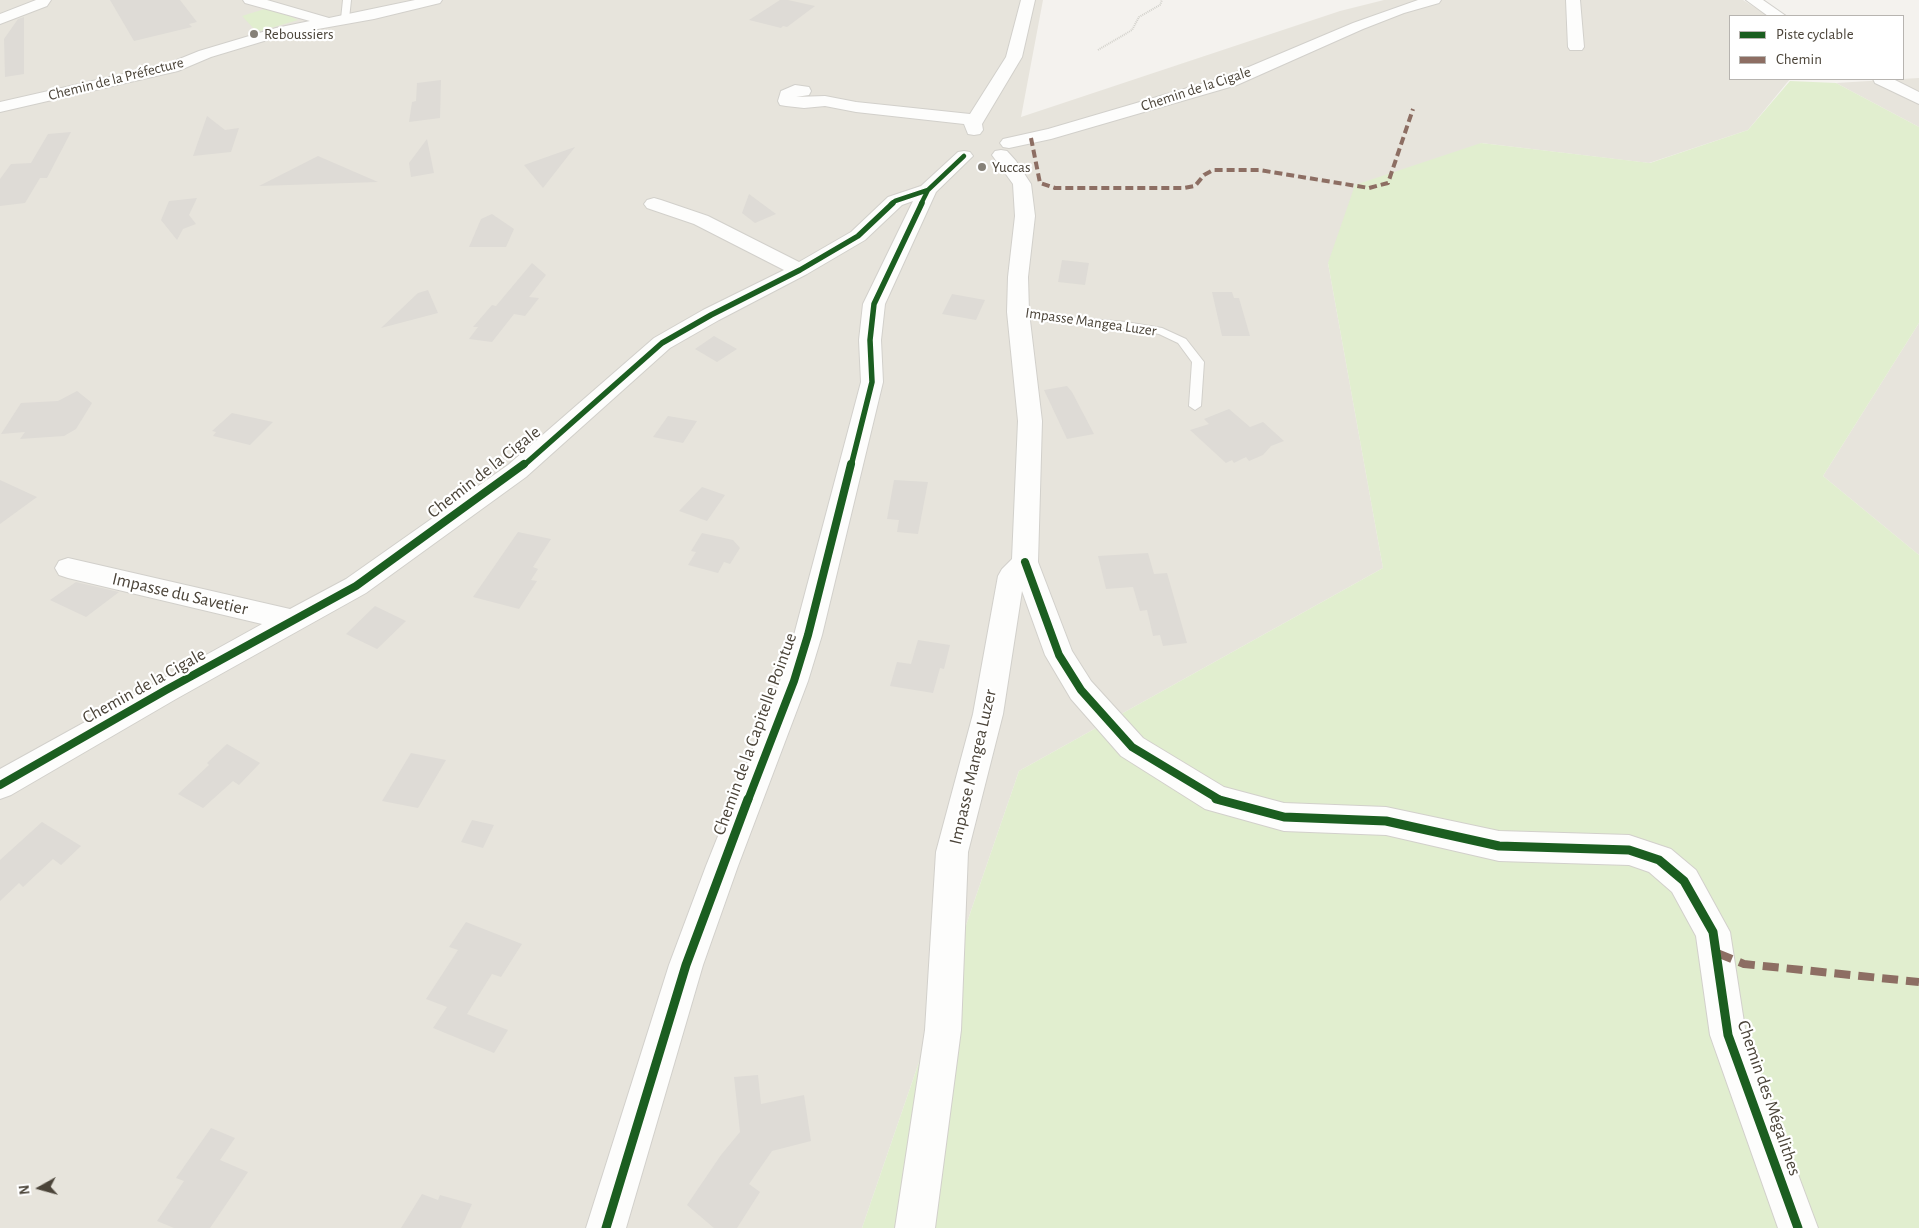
<!DOCTYPE html>
<meta charset="utf-8">
<style>
body{margin:0}
#map{position:relative;width:1919px;height:1228px;overflow:hidden;background:#f4f2ee;font-family:"Alegreya Sans",sans-serif}
canvas{display:block}
.legend{position:absolute;left:1729px;top:15px;width:175px;height:65px;box-sizing:border-box;background:#fff;border:1px solid #b7b4b0;margin:0;padding:6px 9px;list-style:none;font-size:15px;color:#4b4439}
.legend li{display:flex;align-items:center;gap:10px;height:25px}
.legend b{width:25px;border:1px solid #b7b4b0}
.north{position:absolute;left:15px;top:1163px;width:50px;height:50px;-webkit-text-stroke:4px #fff;paint-order:stroke;rotate:263deg;font-size:14px;font-weight:700;line-height:20px;text-align:center;color:#4b4439}
.north::after{content:'';display:block;margin:auto;width:18px;height:22px;background:#4b4439;clip-path:polygon(50% 0,100% 100%,50% 72%,0 100%)}
</style>
<div id="map">
<canvas width="1919" height="1228"></canvas>
<ul class="legend">
<li><b style="height:6px;background:#1b5e20"></b>Piste cyclable</li>
<li><b style="height:6px;background:#8d6e63"></b>Chemin</li>
</ul>
<div class="north">N</div>
</div>
<script>
const ctx = document.querySelector('canvas').getContext('2d');
ctx.lineJoin = 'round';
function fill(path, color) { ctx.fillStyle = color; ctx.fill(path, 'evenodd'); }
const shape = rows => new Path2D(rows.map(r => 'M' + r).join(''));
function trace(path, color, width, dash) { ctx.strokeStyle = color; ctx.lineWidth = width; ctx.lineCap = dash ? 'butt' : 'round'; ctx.setLineDash(dash || []); ctx.stroke(path); }
function label(font, color, halo, rows, align = 'center') {
  ctx.font = font + ' "Alegreya Sans",sans-serif'; ctx.lineWidth = 4.5; ctx.setLineDash([]); ctx.textBaseline = 'middle'; ctx.strokeStyle = halo; ctx.fillStyle = color; for (const [text, x, y, turn = 0] of rows) {
    ctx.save(); ctx.translate(x, y); ctx.rotate((+turn || 0) * Math.PI / 180); ctx.textAlign = isNaN(turn) ? turn : align; if (halo) ctx.strokeText(text, 0, 0); ctx.fillText(text, 0, 0); ctx.restore();
  }
}
const residential = shape([
 [0,0,1043,0,1021,117,1340,11,1384,0,1743,0,1768,16,1730,16,1730,79,1790,79,1748,130,1649,163,1481,143,1328,263,1383,568,1019,771,862,1228,0,1228],
 [1919,78,1919,127,1836,83],
 [1919,323,1919,555,1823,476]
]);
const green = shape([
 [271,7,298,20,257,32,242,16],
 [1790,81,1836,83,1919,127,1919,323,1823,476,1919,555,1919,1228,862,1228,1019,771,1383,568,1328,263,1355,185,1481,143,1650,163,1748,130]
]);
const building = shape([
 [110,0,180,0,197,22,189,24,192,27,134,41],
 [780,0,788,0,815,6,787,27,783,26,781,28,749,20],
 [24,17,24,74,5,77,4,39,18,19],
 [441,80,440,118,409,122,412,102,416,101,417,83],
 [207,116,225,130,239,128,231,152,193,156],
 [71,132,47,178,40,178,25,203,0,206,0,179,11,164,31,163,48,134],
 [427,139,434,173,411,177,409,163],
 [575,147,543,188,524,165],
 [318,156,378,182,259,186],
 [749,194,776,214,755,223,742,213],
 [197,198,189,215,196,224,183,229,177,240,161,220,169,201],
 [492,214,514,229,506,247,469,247,481,219],
 [1062,260,1089,263,1085,285,1058,282],
 [532,263,546,275,529,297,539,298,525,316,514,314,492,342,469,339,478,327,473,327,492,305,496,306],
 [428,290,438,313,381,328,418,293],
 [1212,292,1232,292,1234,298,1239,298,1250,336,1222,336],
 [952,294,985,300,976,320,942,314],
 [714,336,737,349,717,362,695,349],
 [1067,386,1072,392,1094,434,1067,439,1044,390],
 [77,391,92,403,76,429,64,436,20,439,25,432,1,434,21,403,58,401],
 [1229,409,1250,427,1263,422,1284,441,1271,446,1263,455,1249,461,1246,457,1234,463,1232,460,1226,463,1190,430,1209,424,1204,419],
 [232,413,273,422,250,445,213,436,216,432,212,431],
 [668,416,697,421,683,443,653,437],
 [0,480,37,497,0,524],
 [894,480,928,482,918,534,897,532,899,520,887,519],
 [702,487,725,495,707,521,679,511],
 [518,532,551,539,533,567,538,569,531,580,537,581,519,609,473,597],
 [702,533,733,540,740,548,730,564,724,562,718,573,688,565,696,552,691,551],
 [1148,553,1154,574,1167,573,1187,643,1163,646,1160,635,1153,636,1147,610,1140,611,1133,587,1106,589,1098,556],
 [76,582,119,592,86,617,50,600],
 [375,606,406,621,377,649,346,634],
 [918,640,950,645,944,669,940,668,933,693,890,686,897,662,911,664],
 [227,744,260,763,239,785,233,781,203,808,178,794,209,765,207,763],
 [411,753,446,760,418,808,382,801],
 [472,820,494,825,483,848,461,842],
 [42,822,81,846,61,865,53,859,23,887,19,883,0,901,0,860],
 [466,922,522,944,501,977,492,974,467,1014,508,1030,494,1053,433,1028,447,1007,426,999,458,950,449,947],
 [758,1075,761,1104,804,1095,811,1141,772,1151,749,1184,760,1192,737,1228,714,1228,687,1205,721,1155,740,1132,734,1077],
 [211,1128,235,1138,220,1160,248,1172,210,1228,174,1228,157,1221,184,1181,176,1178],
 [422,1194,438,1200,440,1195,472,1204,461,1228,401,1228]
]);
const path = shape([
 [1098,50,1132,30,1139,17,1160,5,1162,0]
]);
const lane = shape([
 [343,0,351,0,349,19,345,21,341,19,343,0],
 [1018,309,1043,315,1126,322,1162,328,1186,339,1204,362,1201,406,1195,410,1189,406,1192,362,1178,343,1159,334,1126,328,1043,321,1014,314,1013,312,1014,310,1018,309]
]);
const street = shape([
 [36,0,51,0,47,6,0,24,0,14,36,0],
 [243,0,267,0,329,18,415,0,442,0,440,3,374,19,284,35,211,57,178,71,0,112,0,102,167,64,199,51,276,28,310,21,245,3,243,0],
 [1021,0,1035,0,1022,57,982,124,983,130,980,134,974,135,968,134,964,124,856,112,825,106,804,108,786,106,780,105,778,101,781,91,795,85,809,87,811,91,809,95,796,97,825,96,856,102,970,114,1006,57,1021,0],
 [1418,0,1441,0,1439,3,1404,13,1363,29,1237,85,1051,139,1009,148,1003,147,1000,143,1003,139,1048,129,1225,77,1353,23,1418,0],
 [1566,0,1580,0,1584,47,1582,50,1570,50,1568,47,1566,0],
 [1746,0,1763,0,1786,16,1768,16,1746,0],
 [1873,79,1893,79,1919,92,1919,104,1875,83,1873,79],
 [1001,150,1007,151,1016,161,1031,184,1035,216,1028,277,1029,312,1042,421,1038,562,1072,651,1091,681,1143,738,1224,787,1284,803,1386,807,1499,831,1629,835,1671,849,1696,870,1730,932,1746,1035,1818,1228,1778,1228,1710,1035,1696,936,1672,892,1649,872,1629,865,1499,861,1386,835,1284,831,1205,809,1121,756,1071,699,1045,655,1022,591,1003,714,968,852,961,1030,935,1228,895,1228,925,1030,936,852,973,714,998,576,1002,569,1012,559,1018,421,1007,312,1008,277,1015,216,1013,184,992,155,995,151,1001,150],
 [964,151,970,152,973,156,936,192,885,304,881,340,883,382,822,635,808,681,738,866,703,965,626,1228,586,1228,669,965,706,866,780,681,794,635,861,382,859,340,863,304,913,201,902,205,865,240,807,274,719,320,670,348,526,477,366,593,176,699,11,795,0,799,0,769,262,624,68,578,59,575,55,568,59,561,68,558,290,609,346,579,508,465,654,338,703,310,784,270,694,224,647,208,644,204,647,200,654,198,661,200,708,216,799,262,851,232,888,197,921,186,958,152,964,151]
]);
const quietFar1 = shape([
 [1031,138,1040,183,1055,188,1184,188,1195,186,1204,175,1213,170,1259,170,1369,188,1388,183,1413,109]
]);
const quiet = shape([
 [1717,953,1744,964,1919,982]
]);
const cyclewayFar3 = shape([
 [891,204,895,201,928,190,964,156],
 [921,204,928,190]
]);
const cyclewayFar2 = shape([
 [523,466,662,343,711,315,800,270,858,236,893,203],
 [851,466,872,382,870,340,874,304,922,203]
]);
const cyclewayFar1 = shape([
 [1025,562,1059,655,1081,690,1132,747,1220,800],
 [0,785,166,690,356,586,524,464],
 [748,800,794,681,808,635,851,464]
]);
const cycleway = shape([
 [1216,799,1284,817,1386,821,1499,846,1629,850,1659,860,1684,881,1713,932,1728,1035,1798,1228],
 [606,1228,686,965,748,799]
]);
const markers = [
 [254,34,5,"#868178"],
 [982,167,5,"#868178"]
];
const farPoinames = [
 ["Reboussiers",264,34],
 ["Yuccas",992,167]
];
const farStreetnames = [
 ["Chemin de la Préfecture",116,79,-14],
 ["Chemin de la Cigale",1196,89,-18],
 ["Impasse Mangea Luzer",1091,322,8]
];
const streetNames = [
 ["Chemin de la Cigale",484,472,-38],
 ["Impasse du Savetier",180,594,13],
 ["Chemin de la Cigale",144,686,-29],
 ["Chemin de la Capitelle Pointue",755,734,-70],
 ["Impasse Mangea Luzer",973,767,-77],
 ["Chemin des Mégalithes",1769,1098,71]
];
fill(residential, '#e7e4dc');
fill(green, '#e1eecf');
fill(building, '#dedbd6');
trace(lane, '#d2d0cb', 2);
trace(street, '#d2d0cb', 2);
trace(path, '#d3d2cc', 2, [1, 1]);
fill(lane, '#fdfdfc');
fill(street, '#fdfdfc');
trace(quietFar1, '#8d6e63', 4, [8, 4]);
trace(quiet, '#8d6e63', 8, [16, 8]);
trace(cyclewayFar3, '#1b5e20', 4.5);
trace(cyclewayFar2, '#1b5e20', 5.5);
trace(cyclewayFar1, '#1b5e20', 8);
trace(cycleway, '#1b5e20', 9);
for (const [x, y, r, color] of markers) { const dot = new Path2D(); dot.arc(x, y, r, 0, 2 * Math.PI); ctx.fillStyle = color; ctx.fill(dot); trace(dot, '#fff', 2); }
label('15px', '#4b4439', '#fff', farPoinames, 'left');
label('15px', '#4b4439', '#fff', farStreetnames);
label('18px', '#4b4439', '#fff', streetNames);
</script>
